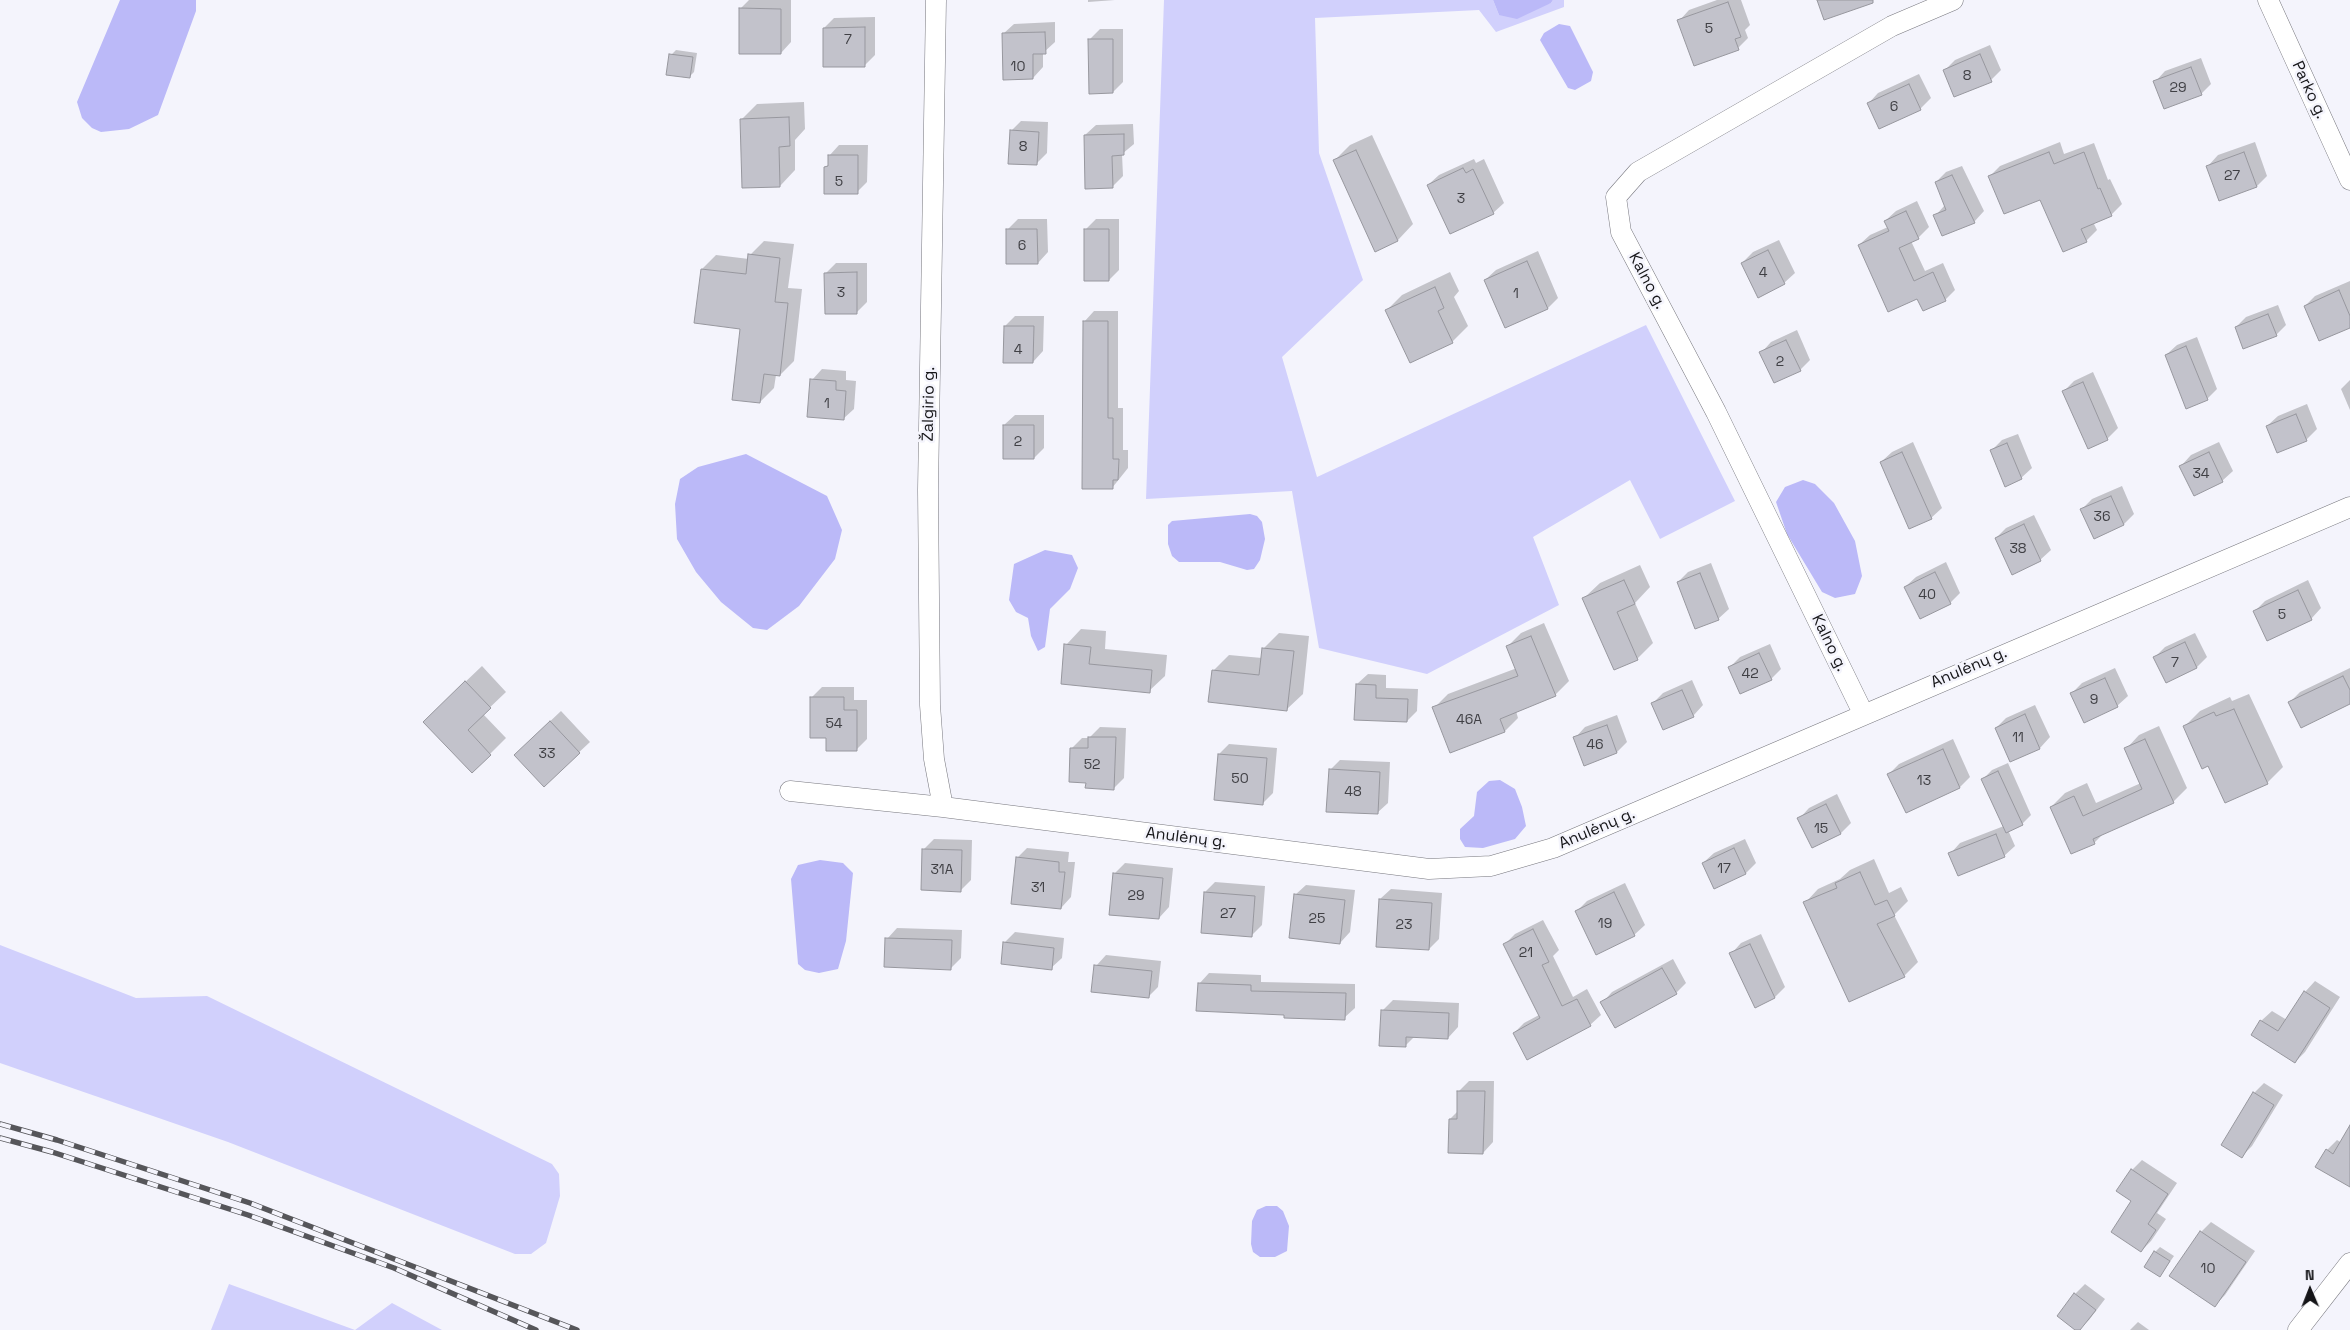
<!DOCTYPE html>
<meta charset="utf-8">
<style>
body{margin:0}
#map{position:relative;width:2350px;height:1330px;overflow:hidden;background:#f4f4fc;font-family:"Space Grotesk",sans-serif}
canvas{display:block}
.north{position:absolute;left:2285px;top:1265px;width:50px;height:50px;-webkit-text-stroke:4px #f4f4fc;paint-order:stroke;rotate:359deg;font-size:14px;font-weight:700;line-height:20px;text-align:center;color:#151518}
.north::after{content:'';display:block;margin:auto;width:18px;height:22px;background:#151518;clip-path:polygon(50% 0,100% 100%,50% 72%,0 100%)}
</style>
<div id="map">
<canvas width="2350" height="1330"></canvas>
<div class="north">N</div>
</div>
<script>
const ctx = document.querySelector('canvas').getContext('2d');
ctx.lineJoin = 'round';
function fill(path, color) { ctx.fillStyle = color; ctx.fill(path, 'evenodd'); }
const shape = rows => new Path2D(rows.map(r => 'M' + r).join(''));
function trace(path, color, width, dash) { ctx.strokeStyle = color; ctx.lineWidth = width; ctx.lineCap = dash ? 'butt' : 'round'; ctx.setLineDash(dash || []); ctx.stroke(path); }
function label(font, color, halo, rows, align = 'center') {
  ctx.font = font + ' "Space Grotesk",sans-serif'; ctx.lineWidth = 5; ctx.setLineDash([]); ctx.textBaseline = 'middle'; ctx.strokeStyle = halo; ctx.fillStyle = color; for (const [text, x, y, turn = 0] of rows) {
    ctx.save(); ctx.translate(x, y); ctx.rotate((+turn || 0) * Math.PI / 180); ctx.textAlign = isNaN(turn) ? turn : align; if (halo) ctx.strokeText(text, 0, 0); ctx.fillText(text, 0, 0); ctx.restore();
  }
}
const green = shape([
 [1164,0,1493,0,1499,15,1551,3,1553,0,1564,0,1564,7,1496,32,1479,10,1315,18,1319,153,1363,280,1282,357,1317,477,1646,325,1735,501,1660,539,1630,480,1533,537,1559,605,1427,674,1319,648,1292,491,1146,499],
 [0,945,136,998,207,996,552,1164,559,1174,560,1196,546,1243,531,1254,515,1254,228,1142,0,1063],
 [229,1284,355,1330,392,1303,442,1330,211,1330]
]);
const water = shape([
 [120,0,196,0,196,11,158,115,129,129,101,132,92,128,82,118,77,102],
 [1493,0,1553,0,1551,3,1517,19,1499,15],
 [1559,24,1570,26,1593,72,1591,81,1575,90,1568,88,1540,40,1544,33],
 [746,454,827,496,842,530,835,559,799,606,767,630,753,628,721,602,696,572,677,539,675,504,680,479,698,467],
 [1803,480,1815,484,1834,503,1855,541,1862,576,1855,594,1835,598,1822,592,1787,534,1776,502,1785,487],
 [1250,514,1257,516,1262,522,1265,539,1260,560,1254,569,1247,570,1220,562,1179,562,1172,556,1168,544,1168,525,1172,521],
 [1045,550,1072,555,1078,568,1070,589,1050,609,1045,647,1038,651,1031,636,1028,618,1016,612,1009,600,1014,564],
 [1500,780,1515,789,1522,807,1526,826,1515,839,1483,848,1465,847,1460,839,1460,829,1474,816,1477,792,1489,781],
 [820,860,843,863,853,873,846,941,838,969,819,973,805,970,798,964,791,879,798,865],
 [1266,1206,1277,1206,1283,1211,1289,1226,1287,1251,1275,1257,1260,1257,1253,1252,1251,1244,1252,1221,1257,1210]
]);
const shadow = shape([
 [749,0,791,0,791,42,781,53,740,9],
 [1088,0,1115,0,1088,2],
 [1717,0,1741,0,1750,25,1745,30,1748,38,1738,48,1679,21,1689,10],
 [875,17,875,55,865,65,824,28,834,18],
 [1055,22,1055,42,1043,53,1043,67,1033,78,1003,34,1014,24],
 [1100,29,1123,29,1123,82,1113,92,1090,39],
 [1990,45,2001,70,1991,80,1944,71,1955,60],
 [676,50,697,53,694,72,689,77,671,55],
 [2201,58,2211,84,2201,94,2155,82,2165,71],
 [1919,74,1931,98,1920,109,1868,104,1878,93],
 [804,102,805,129,795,140,795,170,780,186,741,120,757,104],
 [1021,121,1048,122,1047,153,1037,163,1011,131],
 [1133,124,1134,144,1122,154,1123,176,1112,187,1085,135,1096,125],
 [1372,135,1413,224,1398,240,1334,161,1350,145],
 [2060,142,2064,154,2094,143,2108,180,2110,179,2122,204,2111,215,2093,222,2097,230,2086,241,2064,251,2040,198,1990,176,2000,166],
 [2255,142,2267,176,2257,186,2208,166,2218,155],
 [839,145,868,145,867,182,857,192,826,167,829,164,829,156],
 [1474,159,1476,163,1484,159,1504,203,1493,213,1428,185,1439,175],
 [1962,166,1984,211,1974,222,1935,216,1945,205,1936,182,1946,172],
 [1917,201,1929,227,1918,238,1911,241,1925,271,1943,263,1955,290,1945,300,1918,297,1859,245,1870,235,1888,227,1885,221,1896,211],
 [1018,219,1047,219,1048,252,1038,263,1007,230],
 [1096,219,1119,219,1119,270,1109,280,1085,230],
 [1779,240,1795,273,1784,283,1742,263,1753,252],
 [764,241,794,244,788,288,802,289,794,361,780,375,776,375,774,388,760,402,742,328,696,322,702,269,716,255,749,259,750,255],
 [1538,251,1558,298,1548,308,1506,326,1485,280,1496,270],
 [836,263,867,263,867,302,856,313,826,273],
 [1450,272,1459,291,1454,297,1468,326,1452,342,1387,310,1402,295],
 [2350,281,2350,326,2305,306,2315,296],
 [2278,305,2286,325,2276,335,2236,327,2246,317],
 [1094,311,1118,311,1118,408,1123,408,1123,450,1128,450,1128,468,1112,488,1084,322],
 [1015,316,1044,316,1043,351,1033,362,1005,326],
 [1797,330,1810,360,1800,370,1761,353,1771,342],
 [2197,337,2217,389,2207,399,2166,355,2177,345],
 [822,369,846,371,846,380,856,381,854,409,843,419,812,380],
 [2093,372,2118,428,2107,439,2064,391,2074,381],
 [2350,380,2350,410,2341,389],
 [2307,404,2317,429,2306,440,2277,451,2267,426,2278,416],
 [1015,415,1044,415,1044,448,1034,458,1004,425],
 [2018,434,2032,468,2021,478,1991,451,2002,440],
 [1913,442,1942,508,1931,518,1881,462,1892,452],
 [2219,442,2233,471,2222,481,2181,466,2191,455],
 [2122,486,2134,514,2124,524,2082,509,2092,499],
 [2034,515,2051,550,2040,560,1996,538,2006,528],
 [1946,562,1960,593,1950,603,1905,587,1916,577],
 [1711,563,1729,609,1718,619,1678,582,1688,572],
 [1640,565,1650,587,1635,603,1653,643,1637,659,1584,598,1600,583],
 [2308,580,2321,608,2311,619,2255,611,2265,601],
 [1544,623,1569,681,1555,695,1516,711,1518,718,1505,731,1434,708,1448,694,1517,668,1508,646,1521,633],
 [1081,629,1106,631,1105,649,1167,655,1165,676,1149,691,1062,683,1066,645],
 [1279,633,1309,636,1303,694,1287,709,1213,671,1229,655,1262,658,1263,649],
 [2195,633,2207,657,2197,667,2166,682,2154,658,2165,647],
 [1770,644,1781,669,1771,679,1730,667,1740,657],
 [482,666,506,692,483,714,506,738,472,772,440,706],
 [2115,668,2128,696,2117,706,2072,693,2082,683],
 [2350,668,2350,703,2290,702,2300,692],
 [1368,674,1386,675,1386,688,1418,689,1417,711,1407,721,1357,684],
 [1692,680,1703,705,1693,716,1652,704,1663,693],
 [822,687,854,687,854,700,867,700,867,739,857,749,827,737,811,698],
 [2249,694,2283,767,2267,783,2209,764,2184,727,2200,711,2230,697,2232,701],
 [2035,705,2050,737,2040,748,2011,761,1996,728,2006,718],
 [561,711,590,742,544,785,526,744],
 [1617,715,1627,742,1617,752,1585,764,1575,738,1585,727],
 [2159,726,2187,788,2173,802,2105,832,2094,843,2051,807,2065,793,2087,783,2096,803,2141,783,2126,749,2139,735],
 [1100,727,1126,728,1124,778,1114,788,1087,781,1072,748,1082,738,1089,738],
 [1953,739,1970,777,1960,787,1889,774,1899,764],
 [1229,744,1277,748,1273,793,1263,803,1219,754],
 [1340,760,1390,762,1388,803,1377,813,1330,770],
 [2008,763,2031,815,2022,824,2008,830,2015,846,2004,856,1950,854,1960,843,2004,826,1983,779,1992,770],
 [1837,794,1851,823,1841,833,1813,847,1799,819,1809,808],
 [934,839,972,840,971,880,961,890,924,849],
 [1745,839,1756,863,1746,873,1715,887,1703,863,1714,853],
 [1027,848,1069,852,1068,862,1075,862,1071,897,1061,908,1017,858],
 [1874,859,1889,893,1901,887,1908,901,1894,915,1918,962,1904,976,1805,903,1818,889,1840,879,1850,870],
 [1125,863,1173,868,1169,907,1159,918,1111,913,1115,873],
 [1215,882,1265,886,1262,925,1251,936,1205,892],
 [1625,883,1645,925,1634,935,1577,911,1587,901],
 [1306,885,1355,890,1350,932,1340,943,1295,895],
 [1391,889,1442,893,1439,939,1429,949,1380,899],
 [1543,920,1559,950,1553,956,1573,997,1587,989,1601,1015,1590,1025,1514,1033,1524,1023,1539,1015,1504,945,1515,934],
 [897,928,962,930,961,958,950,969,887,939],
 [1015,932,1064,938,1062,958,1051,968,1004,943],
 [1761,934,1785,987,1775,997,1731,954,1741,943],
 [1106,955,1161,961,1158,987,1148,997,1096,966],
 [1673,959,1686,983,1676,993,1602,1003,1612,992],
 [1209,973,1261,975,1261,982,1355,984,1355,1008,1344,1018,1286,1014,1199,984],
 [2315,981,2340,997,2305,1052,2295,1062,2261,1021,2272,1011,2287,1020,2305,992],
 [1393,1000,1459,1003,1458,1027,1448,1038,1415,1036,1405,1046,1382,1011],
 [1469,1081,1494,1081,1493,1142,1483,1153,1450,1119,1458,1111,1459,1091],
 [2264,1083,2283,1095,2252,1146,2242,1156,2254,1093],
 [2350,1134,2350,1186,2327,1150,2337,1140,2342,1143],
 [2142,1160,2177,1183,2157,1213,2166,1219,2151,1241,2141,1251,2132,1170],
 [2211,1222,2255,1251,2225,1295,2215,1305,2201,1232],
 [2160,1247,2174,1256,2160,1276,2155,1252],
 [2085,1284,2105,1299,2089,1320,2078,1330,2075,1294],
 [2138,1322,2149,1330,2130,1330]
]);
const building = shape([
 [1817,0,1873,0,1873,3,1824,20,1817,0],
 [1728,2,1741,37,1735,39,1739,50,1694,66,1677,20,1728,2],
 [739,8,781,9,781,54,739,54,739,8],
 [865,27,865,67,823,67,823,28,865,27],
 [1045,32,1046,54,1033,54,1033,79,1003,80,1002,33,1045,32],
 [1088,39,1113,39,1113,93,1089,94,1088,39],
 [669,54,693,57,690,78,666,75,669,54],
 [1980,54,1992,82,1954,97,1943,70,1980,54],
 [2191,67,2202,95,2164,109,2153,81,2191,67],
 [1909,84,1921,110,1879,129,1867,103,1909,84],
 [789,117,790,146,779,147,780,187,742,188,740,119,789,117],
 [1010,130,1039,132,1037,165,1008,164,1010,130],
 [1124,134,1124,155,1112,156,1113,188,1085,189,1084,135,1124,134],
 [1356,150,1398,241,1375,252,1333,160,1356,150],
 [2049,152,2054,164,2084,152,2098,189,2100,188,2112,216,2081,229,2087,242,2063,252,2040,200,2004,214,1988,176,2049,152],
 [2244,152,2257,187,2219,201,2206,166,2244,152],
 [828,155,858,155,858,194,824,194,824,167,828,166,828,155],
 [1463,168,1466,173,1473,169,1494,214,1450,234,1427,185,1463,168],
 [1952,175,1975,223,1942,236,1933,215,1946,210,1935,182,1952,175],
 [1906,211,1919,239,1899,248,1914,281,1933,272,1946,301,1923,311,1917,299,1888,312,1858,245,1889,231,1884,221,1906,211],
 [1006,229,1037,229,1038,264,1006,264,1006,229],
 [1084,229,1109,229,1109,281,1084,281,1084,229],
 [1768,250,1785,284,1758,298,1741,263,1768,250],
 [748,254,780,258,775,302,788,303,780,376,764,374,760,403,732,400,740,329,694,323,701,269,746,274,748,254],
 [1527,261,1548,309,1505,328,1484,280,1527,261],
 [857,272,857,314,825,314,824,273,857,272],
 [1435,287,1444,308,1438,311,1453,343,1410,363,1385,310,1435,287],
 [2339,290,2350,316,2350,328,2319,341,2304,306,2339,290],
 [2268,314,2277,336,2243,349,2235,327,2268,314],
 [1083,321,1108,321,1108,418,1113,418,1113,459,1119,459,1118,480,1113,480,1113,489,1082,489,1083,321],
 [1004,326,1034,326,1033,363,1003,363,1004,326],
 [1786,340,1801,371,1774,383,1759,352,1786,340],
 [2186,346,2208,400,2186,409,2165,355,2186,346],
 [810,379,836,381,836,390,846,391,844,420,807,417,810,379],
 [2083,382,2108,440,2088,449,2062,391,2083,382],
 [2296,414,2307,441,2277,453,2266,426,2296,414],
 [1003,425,1034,425,1034,459,1003,459,1003,425],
 [2007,443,2022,479,2005,487,1990,450,2007,443],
 [1902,452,1932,519,1909,529,1880,462,1902,452],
 [2209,452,2223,482,2194,496,2179,466,2209,452],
 [2111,496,2124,525,2094,539,2080,509,2111,496],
 [2024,524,2041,561,2012,575,1995,538,2024,524],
 [1935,572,1951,604,1920,619,1904,587,1935,572],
 [1700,573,1719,620,1695,629,1677,582,1700,573],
 [1624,580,1635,604,1617,612,1638,660,1614,670,1582,598,1624,580],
 [2298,590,2312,620,2267,641,2253,611,2298,590],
 [1531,636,1556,696,1500,719,1505,732,1450,753,1432,707,1518,676,1506,646,1531,636],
 [2185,642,2197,668,2166,683,2153,657,2185,642],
 [1064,644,1091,647,1089,664,1152,670,1150,693,1061,684,1064,644],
 [1262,648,1294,651,1287,711,1208,702,1212,670,1259,675,1262,648],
 [1759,653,1772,680,1740,694,1728,667,1759,653],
 [2343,676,2350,690,2350,704,2301,728,2288,702,2343,676],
 [2105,678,2118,707,2084,723,2070,693,2105,678],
 [465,681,491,708,468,730,491,755,472,773,423,722,465,681],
 [1356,684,1376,685,1376,698,1408,699,1407,722,1354,720,1356,684],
 [1682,690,1694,717,1663,730,1651,703,1682,690],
 [810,697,844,697,844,710,857,710,857,751,826,751,826,738,810,738,810,697],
 [2234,709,2268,784,2225,803,2208,766,2202,769,2183,726,2214,712,2216,716,2234,709],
 [2025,714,2040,749,2010,762,1995,728,2025,714],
 [550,721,580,753,544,787,514,755,550,721],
 [1607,725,1617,753,1584,766,1573,737,1607,725],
 [1088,737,1116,737,1114,790,1085,788,1086,783,1069,782,1070,748,1088,748,1088,737],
 [2145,739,2174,803,2093,839,2095,844,2071,854,2050,807,2074,796,2083,816,2142,789,2124,748,2145,739],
 [1943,749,1960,788,1906,813,1887,774,1943,749],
 [1218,754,1267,758,1263,805,1214,800,1218,754],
 [1329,769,1380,772,1378,814,1326,812,1329,769],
 [1998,771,2023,825,2006,833,1981,779,1998,771],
 [1826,804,1841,834,1812,848,1797,818,1826,804],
 [1996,834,2005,857,1958,876,1948,853,1996,834],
 [1734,848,1746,874,1714,889,1702,863,1734,848],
 [922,849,962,850,961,892,921,890,922,849],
 [1016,857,1059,862,1059,872,1065,872,1061,909,1011,904,1016,857],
 [1860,872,1875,905,1887,900,1895,916,1877,924,1905,977,1849,1002,1803,902,1837,888,1835,883,1860,872],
 [1113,873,1163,878,1159,919,1109,915,1113,873],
 [1204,892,1255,896,1252,937,1201,933,1204,892],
 [1614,892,1635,936,1596,955,1575,911,1614,892],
 [1294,894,1345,900,1340,944,1289,938,1294,894],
 [1379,899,1432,903,1429,950,1376,947,1379,899],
 [1533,929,1549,962,1542,965,1562,1006,1577,999,1591,1026,1527,1060,1513,1033,1540,1018,1503,944,1533,929],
 [885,938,952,940,951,970,884,967,885,938],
 [1003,942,1054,948,1052,970,1001,964,1003,942],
 [1750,944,1775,998,1755,1008,1729,953,1750,944],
 [1094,965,1152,971,1149,998,1091,992,1094,965],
 [1662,968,1677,994,1615,1028,1600,1002,1662,968],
 [1198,983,1251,985,1251,991,1346,993,1345,1020,1284,1018,1284,1015,1196,1011,1198,983],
 [2304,991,2330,1008,2295,1063,2251,1035,2260,1020,2278,1031,2304,991],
 [1381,1010,1449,1013,1448,1039,1406,1037,1406,1047,1379,1046,1381,1010],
 [1457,1091,1485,1091,1483,1154,1448,1153,1449,1119,1457,1119,1457,1091],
 [2253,1092,2274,1105,2242,1158,2221,1145,2253,1092],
 [2350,1125,2350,1187,2315,1167,2326,1149,2333,1154,2350,1125],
 [2131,1169,2168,1194,2148,1224,2156,1230,2141,1252,2111,1232,2131,1201,2116,1191,2131,1169],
 [2200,1231,2246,1262,2215,1307,2169,1276,2200,1231],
 [2154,1251,2170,1261,2160,1277,2144,1267,2154,1251],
 [2074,1293,2096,1310,2080,1330,2075,1330,2057,1316,2074,1293]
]);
const street = shape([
 [936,0,928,490,930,705,934,759,943,807],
 [2268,0,2350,180],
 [1863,713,1716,412,1621,232,1616,197,1638,172,1892,26,1953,0],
 [790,791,943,807,1429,869,1491,866,1553,848,2350,507],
 [2298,1330,2350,1263]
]);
const rail = shape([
 [0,1124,57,1140,250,1203,577,1330],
 [0,1138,52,1152,248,1215,394,1268,536,1330]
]);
const numberNames = [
 ["5",1709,29],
 ["7",848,40],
 ["10",1018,67],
 ["8",1967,76],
 ["29",2178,88],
 ["6",1894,107],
 ["8",1023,147],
 ["27",2232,176],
 ["5",839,182],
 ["3",1461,199],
 ["6",1022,246],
 ["4",1763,273],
 ["3",841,293],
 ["1",1516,294],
 ["4",1018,350],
 ["2",1780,362],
 ["1",827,404],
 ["2",1018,442],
 ["34",2201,474],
 ["36",2102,517],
 ["38",2018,549],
 ["40",1927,595],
 ["5",2282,615],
 ["7",2175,663],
 ["42",1750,674],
 ["9",2094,700],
 ["46A",1469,720],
 ["54",834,724],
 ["11",2018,738],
 ["46",1595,745],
 ["33",547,754],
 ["52",1092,765],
 ["50",1240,779],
 ["13",1924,781],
 ["48",1353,792],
 ["15",1821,829],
 ["17",1724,869],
 ["31A",942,870],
 ["31",1038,888],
 ["29",1136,896],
 ["27",1228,914],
 ["25",1317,919],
 ["19",1605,924],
 ["23",1404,925],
 ["21",1526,953],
 ["10",2208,1269]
];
const streetNames = [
 ["Parko g.",2309,90,65],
 ["Kalno g.",1647,281,62],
 ["Žalgirio g.",929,404,-89],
 ["Kalno g.",1829,643,64],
 ["Anulėnų g.",1969,668,-23],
 ["Anulėnų g.",1597,829,-23],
 ["Anulėnų g.",1186,838,7]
];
fill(green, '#d1d0fc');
fill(water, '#bbb9f8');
fill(shadow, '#0003');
fill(building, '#c2c2cb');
trace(building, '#97979e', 1);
trace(street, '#77777e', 21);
trace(street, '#fff', 20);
trace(rail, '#56565a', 5.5);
trace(rail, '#f4f4fc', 4, [11]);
label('14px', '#404045', null, numberNames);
label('16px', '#151518', '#f4f4fc', streetNames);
</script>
